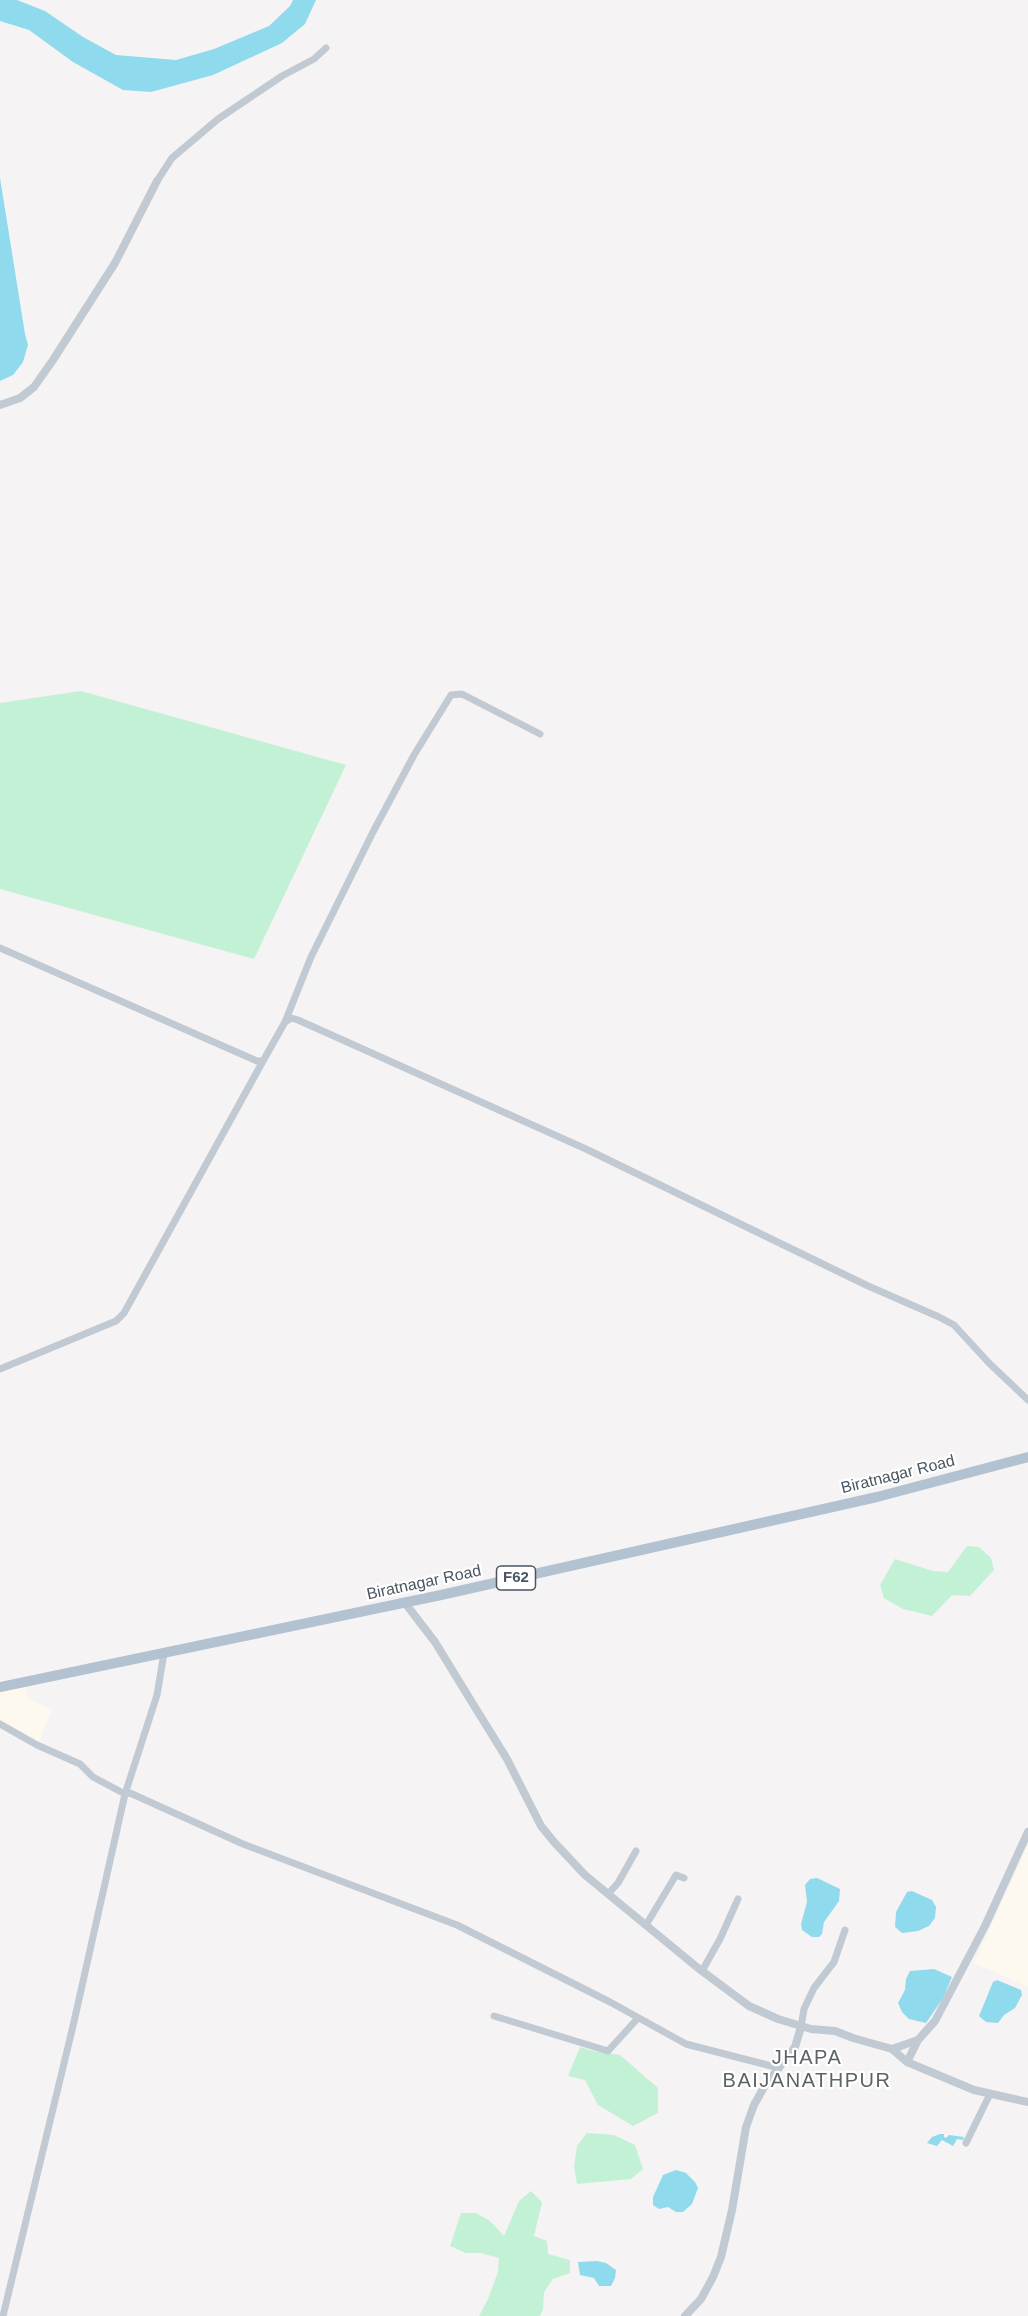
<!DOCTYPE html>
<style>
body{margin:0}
canvas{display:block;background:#f5f3f3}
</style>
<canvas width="1028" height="2316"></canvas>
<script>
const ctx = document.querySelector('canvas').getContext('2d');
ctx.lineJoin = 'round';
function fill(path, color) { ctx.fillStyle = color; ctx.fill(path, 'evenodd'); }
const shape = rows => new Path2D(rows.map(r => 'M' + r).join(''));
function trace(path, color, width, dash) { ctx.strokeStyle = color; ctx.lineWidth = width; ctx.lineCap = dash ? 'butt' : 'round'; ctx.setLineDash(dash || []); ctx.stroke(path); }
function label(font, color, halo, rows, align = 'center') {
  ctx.font = font + ' Helvetica,sans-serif'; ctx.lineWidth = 4.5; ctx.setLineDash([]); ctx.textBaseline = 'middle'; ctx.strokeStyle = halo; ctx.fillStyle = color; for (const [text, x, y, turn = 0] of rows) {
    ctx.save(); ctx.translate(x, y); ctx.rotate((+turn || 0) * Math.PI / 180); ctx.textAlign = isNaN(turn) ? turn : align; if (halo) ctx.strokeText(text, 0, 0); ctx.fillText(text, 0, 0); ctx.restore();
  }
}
const commercial = shape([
 [26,1687,28,1699,52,1709,39,1742,0,1720,0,1692],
 [1028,1845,1028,1987,974,1963]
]);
const green = shape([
 [81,691,346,765,254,959,0,889,0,703],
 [967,1546,979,1547,991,1558,994,1570,970,1596,952,1595,932,1616,903,1609,884,1598,880,1585,895,1559,933,1571,948,1572],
 [580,2047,593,2051,620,2055,658,2088,658,2113,633,2126,598,2105,585,2080,568,2076],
 [587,2133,614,2135,635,2145,643,2169,631,2179,577,2184,574,2167,577,2146],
 [531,2191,542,2202,534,2236,547,2241,548,2254,570,2260,570,2273,553,2279,544,2292,543,2309,540,2316,479,2316,488,2299,498,2272,499,2258,481,2253,466,2253,450,2246,461,2213,476,2213,490,2221,504,2236,519,2201]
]);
const water = shape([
 [0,0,17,0,45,11,83,37,116,55,176,60,214,49,269,26,290,6,293,0,316,0,305,24,282,43,213,75,151,92,123,90,73,62,29,30,0,21],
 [0,178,25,334,28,345,23,362,13,375,0,381],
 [817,1878,840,1889,839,1901,824,1922,822,1934,819,1937,812,1937,802,1930,801,1924,807,1902,805,1885,810,1879],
 [912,1891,932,1900,936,1907,935,1918,929,1926,918,1931,902,1933,895,1927,896,1912,907,1892],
 [934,1969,952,1977,943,1998,926,2023,909,2019,902,2012,898,2003,905,1990,906,1979,910,1971],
 [997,1980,1021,1990,1022,1995,1015,2008,1004,2015,998,2023,986,2022,979,2016,993,1982],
 [940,2134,944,2134,944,2137,946,2138,949,2135,964,2137,963,2140,957,2139,953,2146,942,2140,937,2146,927,2143,932,2137],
 [676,2170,686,2173,695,2182,698,2188,692,2204,683,2212,676,2212,668,2207,659,2209,653,2205,653,2197,663,2175],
 [597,2261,606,2263,616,2270,615,2278,611,2286,599,2286,594,2278,580,2275,578,2262]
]);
const minor = shape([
 [157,181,172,158,218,119,282,76,314,59,326,48],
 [0,948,257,1061,263,1061,285,1022,291,1018,298,1020,586,1149,866,1285,939,1317,954,1325,989,1363,1028,1400],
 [285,1022,311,957,373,832,414,755,451,695,462,694,540,734],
 [0,1369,116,1321,124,1313,263,1061],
 [0,1724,37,1745,80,1764,93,1777,125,1794,130,1793,243,1844,457,1925,610,2002,686,2044,779,2068],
 [608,1894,618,1883,636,1851],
 [646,1925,676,1875,684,1878],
 [702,1971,720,1939,738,1899],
 [494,2016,608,2051,638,2018],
 [801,2027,804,2009,814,1988,834,1962,845,1930],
 [966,2143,990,2094],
 [3,2316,73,2026,125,1794,157,1695,164,1653]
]);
const tertiary = shape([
 [0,405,20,398,34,387,53,360,115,263,157,181],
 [405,1603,435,1642,473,1704,507,1759,541,1826,554,1842,585,1875,698,1968,749,2006,778,2019,811,2029,835,2031,853,2038,892,2049,907,2062,974,2090,1028,2102],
 [892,2049,918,2040,935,2021,985,1926,1028,1832],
 [907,2062,918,2040],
 [685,2316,701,2299,713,2277,721,2257,732,2210,746,2127,754,2105,764,2087,795,2047,801,2027]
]);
const primary = shape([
 [0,1687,441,1595,877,1497,1028,1457]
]);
const shields = [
 [516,1578,39]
];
const shieldNames = [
 ["F62",516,1578]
];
const streetNames = [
 ["Biratnagar Road",898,1475,-14],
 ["Biratnagar Road",424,1583,-12]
];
const quarterNames = [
 ["JHAPA",807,2058],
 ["BAIJANATHPUR",807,2081]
];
fill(commercial, '#fdf9ef');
fill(green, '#c3f1d5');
fill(water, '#90daee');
trace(minor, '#c1cad2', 7);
trace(tertiary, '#c1cad2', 8);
trace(primary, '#b3c2d1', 10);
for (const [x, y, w] of shields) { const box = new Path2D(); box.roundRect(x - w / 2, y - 12, w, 24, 4.5); ctx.fillStyle = '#fff'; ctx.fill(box); trace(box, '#4a5661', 1.5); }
label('bold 15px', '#4a5661', null, shieldNames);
label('16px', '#4a5661', '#fff', streetNames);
ctx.letterSpacing = '1.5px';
label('20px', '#5f6368', '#fff', quarterNames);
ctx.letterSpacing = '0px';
</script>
